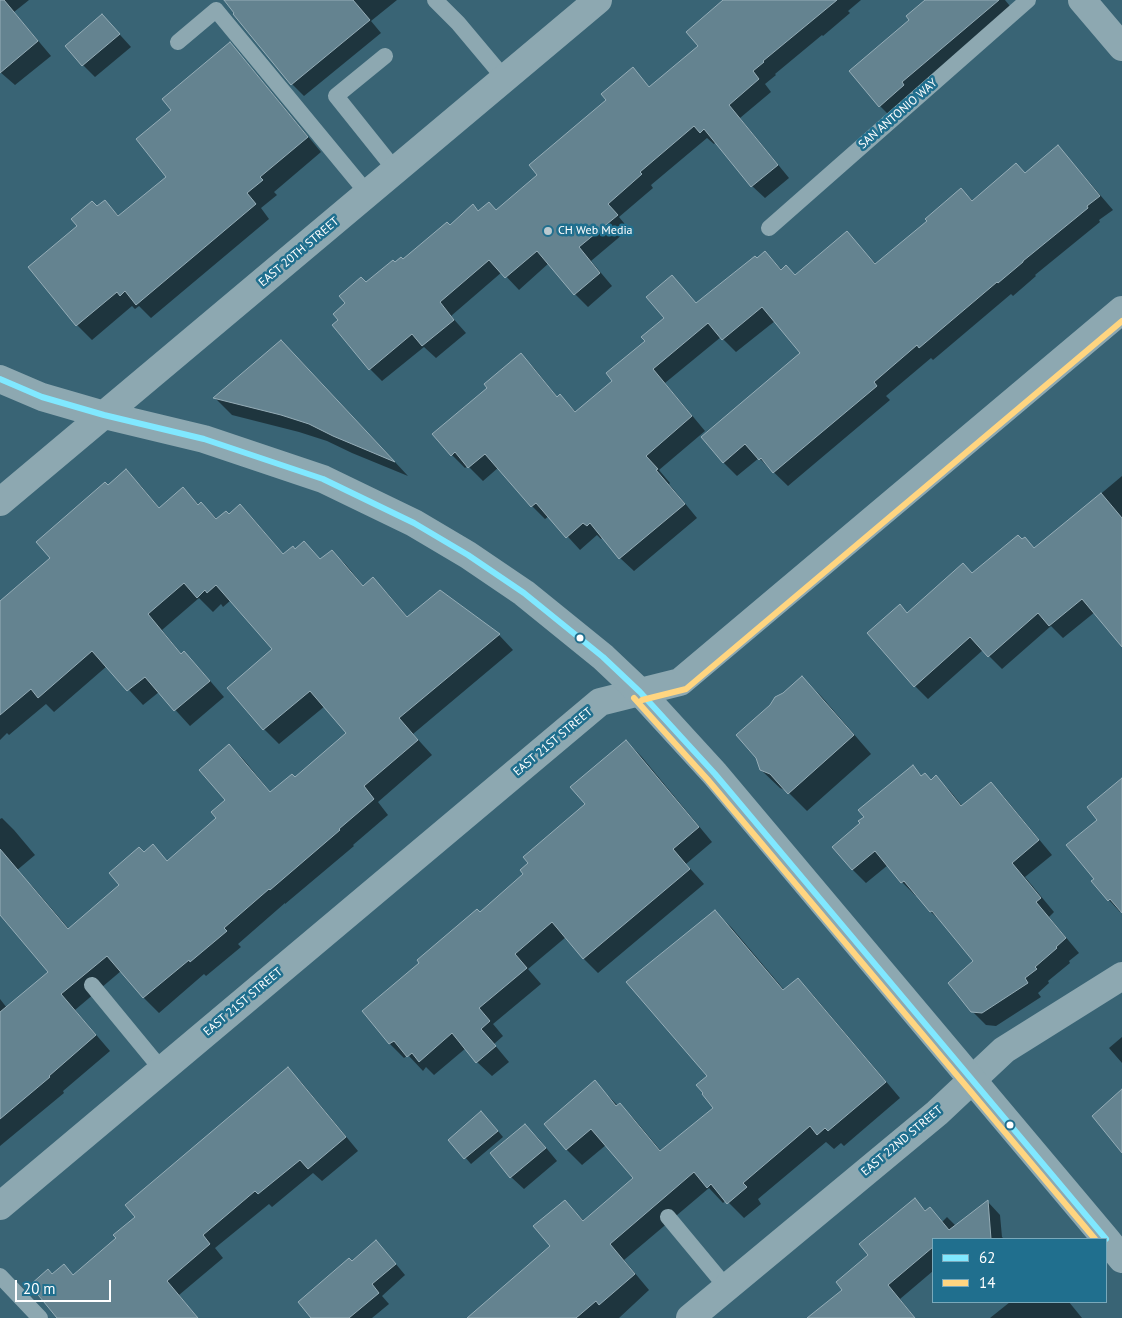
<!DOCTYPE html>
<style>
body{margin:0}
#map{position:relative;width:1122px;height:1318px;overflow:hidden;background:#396475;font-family:"PT Sans",sans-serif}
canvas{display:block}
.legend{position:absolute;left:932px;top:1238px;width:175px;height:65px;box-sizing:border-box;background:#206f8e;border:1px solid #79a9bb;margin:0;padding:6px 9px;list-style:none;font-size:15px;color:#fff}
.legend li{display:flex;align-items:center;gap:10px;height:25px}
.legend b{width:25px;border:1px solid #79a9bb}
.scale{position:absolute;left:15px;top:1280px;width:96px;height:22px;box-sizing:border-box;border:2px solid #fff;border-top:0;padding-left:6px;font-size:15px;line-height:18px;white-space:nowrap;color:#fff;-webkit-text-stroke:4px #206f8e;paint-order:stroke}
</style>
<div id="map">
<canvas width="1122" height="1318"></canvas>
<ul class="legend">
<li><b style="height:6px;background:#80e8ff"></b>62</li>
<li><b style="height:6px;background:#ffd580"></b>14</li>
</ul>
<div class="scale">20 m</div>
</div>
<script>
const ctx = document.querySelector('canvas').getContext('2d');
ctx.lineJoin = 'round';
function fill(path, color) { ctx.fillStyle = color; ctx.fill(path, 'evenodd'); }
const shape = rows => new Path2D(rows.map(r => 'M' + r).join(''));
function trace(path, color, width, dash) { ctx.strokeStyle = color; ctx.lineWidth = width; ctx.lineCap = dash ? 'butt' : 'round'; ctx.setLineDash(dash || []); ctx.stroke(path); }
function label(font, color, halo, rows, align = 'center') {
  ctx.font = font + ' "PT Sans",sans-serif'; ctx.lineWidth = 5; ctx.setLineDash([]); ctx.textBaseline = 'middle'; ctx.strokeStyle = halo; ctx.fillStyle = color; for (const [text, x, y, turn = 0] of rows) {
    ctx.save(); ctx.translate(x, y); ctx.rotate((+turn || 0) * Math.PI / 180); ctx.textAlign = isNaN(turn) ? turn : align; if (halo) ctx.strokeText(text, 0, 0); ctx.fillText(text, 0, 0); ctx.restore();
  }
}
const shadow = shape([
 [0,0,29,0,14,12,51,56,15,85,0,72],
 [239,0,397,0,371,21,381,33,304,96,292,84],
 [732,0,861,0,848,11,850,13,823,36,822,35,775,74,776,75,765,84,771,92,740,118,789,178,765,198,752,186,716,142,714,144,707,138,651,185,653,188,619,217,629,229,591,261,612,286,588,307,575,294,549,263,519,290,502,272,451,316,466,333,436,358,424,347,382,381,370,369,367,284,395,264,403,260,450,226,473,206,479,212,497,211,539,175,607,100,633,69,650,88,699,46],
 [927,0,1005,0,1014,11,892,118,880,106,911,20],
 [102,15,131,47,95,77,83,65],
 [230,44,244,59,321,152,274,192,277,195,261,208,269,219,151,318,139,306,135,309,132,306,92,340,77,325,79,226,105,202,120,217,168,177,173,110],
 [1058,147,1071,161,1113,210,1099,220,1100,222,1035,275,1036,276,1013,296,1011,294,933,360,931,358,886,396,890,400,788,486,759,458,737,476,724,463,702,438,802,353,775,321,736,352,721,337,665,383,705,431,659,470,670,483,669,484,697,518,634,571,620,558,603,537,601,539,597,535,580,550,549,516,545,519,532,506,499,467,483,481,468,466,465,468,452,455,488,388,520,355,534,368,558,398,560,396,576,412,614,381,665,318,672,277,697,304,765,252,782,270,795,276,847,233,876,264,929,221,961,189,973,201,1026,174],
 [299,359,408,476,352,453,327,441,299,432,232,415,215,398],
 [126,471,141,486,160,509,183,489,199,505,201,503,218,520,229,516,240,506,255,521,284,555,295,550,321,560,332,551,347,566,364,587,373,579,388,594,408,618,499,635,513,650,413,734,432,755,378,802,388,815,353,845,354,846,285,904,285,903,238,944,241,947,206,976,204,974,159,1013,144,998,121,971,75,1010,110,1051,63,1091,64,1093,0,1146,0,999,7,1008,49,972,0,913,0,819,2,818,14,830,35,855,16,871,33,887,69,929,121,885,144,853,152,846,168,862,218,818,227,800,229,745,244,760,271,793,295,779,347,733,325,706,279,744,264,729,229,689,274,649,231,600,223,607,221,604,213,612,199,598,162,630,182,655,184,653,199,668,224,697,190,726,159,692,143,705,107,666,54,712,46,704,9,735,7,733,0,740,0,602,52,558,108,487],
 [1122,476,1122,645,1095,612,1063,638,1051,626,1002,669,983,650,928,699,915,686,908,614,973,574,1025,538,1035,549],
 [802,678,821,696,871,754,807,811,787,791,780,788,761,770,783,694],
 [626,741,641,756,712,842,686,864,704,884,598,973,584,959,566,937,528,969,541,984,493,1024,503,1036,494,1044,509,1062,492,1076,477,1062,466,1048,434,1075,426,1067,423,1071,408,1055,404,1058,390,1044,480,913,525,875,587,804],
 [913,767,922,777,931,781,936,777,950,791,963,807,991,784,1004,797,1052,855,1025,877,1054,912,1049,917,1079,953,1069,961,1070,963,1048,981,1049,983,1038,993,1041,997,996,1026,986,1025,972,1011,975,961,945,925,931,912,917,895,916,896,902,882,888,865,866,883,853,870,833,847,862,823,865,817],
 [1122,780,1122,911,1120,912,1109,900,1095,879,1099,820],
 [715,912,731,927,785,991,798,979,813,995,900,1098,844,1146,841,1143,834,1149,826,1142,758,1199,761,1204,744,1218,726,1200,723,1203,709,1188,624,1260,649,1290,619,1318,468,1318,551,1246,565,1201,584,1221,635,1179,606,1145,582,1165,566,1149,595,1082,618,1106,620,1104,635,1120,661,1151,715,1108,709,1077],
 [1122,1037,1122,1063,1109,1048],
 [288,1069,301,1082,358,1151,322,1181,313,1173,272,1207,269,1204,215,1248,223,1258,179,1295,198,1318,59,1318,52,1275,64,1266,74,1276,118,1238,136,1217],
 [487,1118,503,1137,471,1164,450,1140],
 [525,1126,538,1138,557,1161,524,1189,511,1177],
 [915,1200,927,1212,942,1222,947,1217,956,1226,988,1202,1000,1215,1002,1237,1004,1239,933,1239,933,1271,900,1299,915,1318,809,1318,844,1290,869,1256],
 [386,1252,405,1275,382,1296,389,1304,372,1318,313,1318,352,1262],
 [1010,1302,1069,1302,1082,1318,990,1318]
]);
const building = shape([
 [0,0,4,0,38,41,0,73,0,0],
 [224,0,353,0,370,20,291,85,233,14,234,13,224,0],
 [723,0,837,0,763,61,764,62,753,71,759,79,729,105,778,165,751,187,704,129,700,133,694,126,640,172,642,174,608,204,618,215,579,247,600,273,574,295,537,251,505,278,489,260,440,302,454,320,422,346,412,334,369,370,332,325,338,320,333,314,345,303,339,296,361,277,366,282,393,260,395,262,401,257,403,259,447,222,450,225,473,204,478,211,489,202,496,210,537,175,529,165,606,100,601,94,633,67,649,87,698,46,686,32,723,0],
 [925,0,999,0,902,82,904,85,879,107,849,71,909,20,906,16,925,0],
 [102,14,120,34,82,66,65,46,102,14],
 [230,42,308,137,260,177,263,180,247,193,256,204,136,305,125,291,120,296,117,292,76,326,28,267,77,226,71,219,92,201,97,206,105,200,118,216,166,177,136,139,171,110,162,99,230,42],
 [1058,145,1100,196,1087,206,1088,208,1023,261,1023,262,998,283,997,282,919,348,917,345,874,382,877,386,773,473,761,458,759,460,745,444,723,463,701,437,800,353,762,307,722,340,708,323,653,369,692,416,646,456,658,469,656,470,685,504,619,559,590,523,587,526,583,523,566,538,536,503,531,507,485,454,468,468,455,452,451,456,432,434,487,388,484,384,521,353,557,397,560,394,575,412,612,381,606,373,645,341,641,337,664,318,646,297,672,275,696,303,755,256,757,258,765,251,781,270,786,265,795,275,847,231,875,264,927,221,925,219,961,188,972,201,1016,163,1025,173,1058,145],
 [281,340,395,462,333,436,309,424,281,415,213,398,281,340],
 [126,469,159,508,183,487,198,505,201,502,216,519,226,511,229,514,240,504,283,554,293,546,295,549,304,541,320,559,332,550,363,586,373,577,407,617,440,590,500,634,399,718,418,740,364,786,374,799,339,829,340,830,270,890,269,889,224,928,227,931,190,962,189,960,143,998,107,956,61,994,96,1035,49,1076,50,1077,0,1119,0,1012,48,972,0,915,0,849,68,929,119,885,109,873,139,847,144,852,153,844,167,861,216,818,211,812,225,800,199,770,229,744,270,792,292,774,295,777,346,733,310,691,263,730,227,688,272,649,216,585,207,593,205,590,197,598,184,583,148,614,181,654,184,651,210,681,174,711,145,677,127,691,92,651,38,698,31,689,0,715,0,601,50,558,36,542,105,482,108,485,126,469],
 [1101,493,1122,518,1122,647,1082,599,1049,626,1038,613,988,657,970,637,914,687,867,633,900,604,907,613,963,563,972,573,1018,535,1022,539,1025,537,1034,548,1101,493],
 [802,676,854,735,788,794,770,774,760,770,756,758,736,735,770,705,775,697,783,693,802,676],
 [626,740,699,827,673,849,690,869,583,959,552,922,515,954,527,968,479,1008,490,1021,481,1029,496,1046,476,1063,452,1033,419,1062,412,1053,407,1057,394,1041,389,1044,362,1011,419,963,417,960,477,909,480,912,523,874,520,870,528,863,523,857,585,804,570,787,626,740],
 [913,765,921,776,925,773,931,780,936,775,961,806,991,782,1039,840,1012,863,1041,898,1036,902,1066,938,1056,947,1057,948,1035,967,1037,969,1025,978,1028,983,982,1013,971,1012,948,983,973,961,932,911,930,912,904,881,901,883,875,851,852,870,832,847,860,823,858,821,864,817,858,810,913,765],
 [1122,778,1122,913,1110,899,1108,901,1091,881,1094,879,1066,845,1097,820,1087,807,1122,778],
 [715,910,783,990,798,978,886,1082,828,1131,825,1128,817,1135,810,1126,743,1183,747,1187,727,1204,711,1184,707,1188,694,1172,610,1244,635,1274,599,1305,596,1301,576,1318,467,1318,550,1246,533,1226,565,1200,583,1221,633,1178,591,1129,566,1150,544,1124,595,1080,616,1106,620,1103,660,1151,713,1108,702,1094,703,1093,696,1085,707,1076,626,982,715,910],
 [288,1067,346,1137,308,1169,300,1160,258,1194,255,1191,203,1235,210,1244,167,1281,198,1318,57,1318,30,1285,48,1269,52,1274,64,1264,73,1275,116,1238,113,1235,135,1217,125,1205,288,1067],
 [1122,1089,1122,1153,1092,1116,1122,1089],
 [481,1111,498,1131,464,1159,448,1140,481,1111],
 [525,1124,546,1148,510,1178,490,1153,525,1124],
 [915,1198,925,1211,930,1207,949,1230,988,1200,991,1239,933,1239,933,1247,888,1285,915,1318,807,1318,842,1290,836,1282,868,1255,859,1244,915,1198],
 [376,1240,396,1264,372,1284,379,1293,349,1318,311,1318,298,1302,349,1258,352,1261,376,1240]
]);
const service = shape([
 [435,0,458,23,505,79],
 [178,42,216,10,368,194],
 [385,56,336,96,396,171],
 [769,228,1028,0],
 [92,985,162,1070],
 [668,1217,727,1288],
 [0,1276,40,1318]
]);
const minor = shape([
 [1082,0,1122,47],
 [0,1206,600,702,640,692],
 [690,1318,937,1113,1004,1050,1122,976]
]);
const tertiary = shape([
 [0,379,42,397,104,415,204,439,323,479,414,523,468,555,524,593,603,657,640,692,715,774,1106,1239],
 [0,502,598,0],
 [640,692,680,682,1122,310],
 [1106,1239,1122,1259]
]);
const bus1 = shape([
 [0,379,42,397,104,415,204,439,323,479,414,523,468,555,524,593,603,657,640,692,715,774,1106,1239]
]);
const bus2 = shape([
 [634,698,708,780,1095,1239],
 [642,700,686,689,1122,321]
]);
const markers = [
 [548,231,5,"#bac9cf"],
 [580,638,4.5,"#fff"],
 [1010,1125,4.5,"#fff"]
];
const streetNames = [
 ["SAN ANTONIO WAY",898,114,-41],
 ["EAST 20TH STREET",299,252,-40],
 ["EAST 21ST STREET",553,742,-40],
 ["EAST 21ST STREET",243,1002,-40],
 ["EAST 22ND STREET",902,1141,-40]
];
const poiNames = [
 ["CH Web Media",558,231]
];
fill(shadow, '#0007');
fill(building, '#648390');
trace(building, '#95adb7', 1);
trace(service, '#8da8b1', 16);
trace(minor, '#8da8b1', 28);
trace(tertiary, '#8da8b1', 28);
trace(bus1, '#80e8ff', 6);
trace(bus2, '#ffd580', 6);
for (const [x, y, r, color] of markers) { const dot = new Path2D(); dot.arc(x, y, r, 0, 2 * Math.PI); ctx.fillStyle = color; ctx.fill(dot); trace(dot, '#206f8e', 2); }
label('12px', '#fff', '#206f8e', streetNames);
label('12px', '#fff', '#206f8e', poiNames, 'left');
</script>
